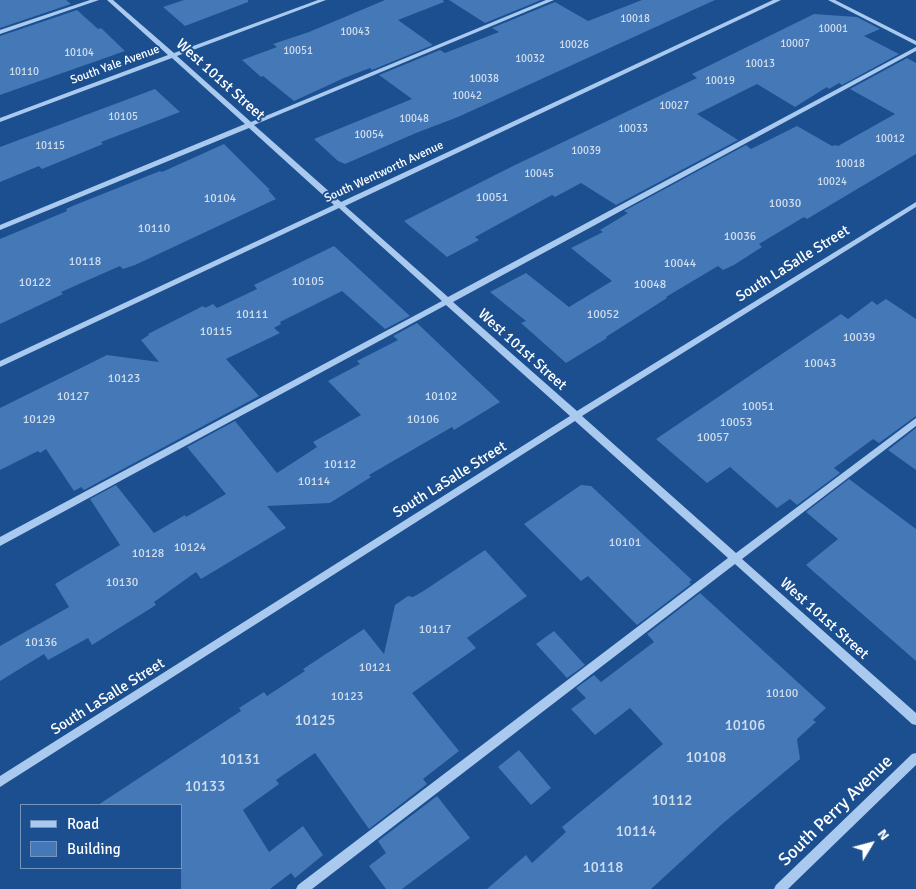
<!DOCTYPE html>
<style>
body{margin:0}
#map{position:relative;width:916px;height:889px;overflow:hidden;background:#1b4f8f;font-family:Signika,sans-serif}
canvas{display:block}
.legend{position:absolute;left:20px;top:804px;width:162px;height:65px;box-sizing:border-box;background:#1b4f8f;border:1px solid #7695bc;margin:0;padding:6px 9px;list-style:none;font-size:15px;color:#fff}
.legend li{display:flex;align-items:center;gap:10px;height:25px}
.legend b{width:25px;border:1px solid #7695bc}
.north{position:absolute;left:846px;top:819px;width:50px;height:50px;-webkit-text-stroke:4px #1b4f8f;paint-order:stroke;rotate:53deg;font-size:14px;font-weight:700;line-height:20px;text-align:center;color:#fff}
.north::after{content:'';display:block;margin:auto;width:18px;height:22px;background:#fff;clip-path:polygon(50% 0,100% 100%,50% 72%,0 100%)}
</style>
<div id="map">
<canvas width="916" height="889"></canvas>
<ul class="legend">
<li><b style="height:6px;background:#a9c9ee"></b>Road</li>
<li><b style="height:14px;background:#4478b7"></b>Building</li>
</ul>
<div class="north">N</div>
</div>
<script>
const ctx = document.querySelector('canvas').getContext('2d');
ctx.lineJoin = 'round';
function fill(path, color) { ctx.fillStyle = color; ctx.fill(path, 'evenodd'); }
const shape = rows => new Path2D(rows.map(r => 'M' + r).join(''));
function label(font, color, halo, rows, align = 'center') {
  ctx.font = font + ' Signika,sans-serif'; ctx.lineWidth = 4; ctx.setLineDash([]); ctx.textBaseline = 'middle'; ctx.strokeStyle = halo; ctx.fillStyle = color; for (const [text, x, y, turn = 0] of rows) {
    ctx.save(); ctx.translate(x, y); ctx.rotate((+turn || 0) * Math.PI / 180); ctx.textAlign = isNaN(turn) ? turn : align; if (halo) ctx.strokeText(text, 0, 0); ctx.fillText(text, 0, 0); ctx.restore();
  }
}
const building = shape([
 [0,0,66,0,71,4,0,28],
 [184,0,248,0,248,2,185,26,163,7],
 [385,0,443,0,444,2,398,20,433,45,372,70,370,68,344,78,294,101,263,76,261,77,242,60,277,47,273,44,309,32],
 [449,0,541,0,485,23],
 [642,0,715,0,458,117,416,133,345,164,338,161,314,139,412,99,379,75,440,50,445,53,499,32,492,28,555,2,588,21],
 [77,10,98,29,101,28,125,51,0,95,0,36],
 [814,14,857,17,880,29,864,36,899,54,842,85,839,83,829,89,827,87,795,107,757,84,697,114,738,140,616,205,581,183,555,197,552,195,475,237,479,240,447,257,404,221,513,166,697,78,692,74],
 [907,58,916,63,916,154,807,219,804,217,759,244,762,247,734,265,723,270,718,266,666,297,667,298,606,337,607,338,566,363,521,323,526,321,490,292,526,273,569,307,612,281,571,248,603,232,600,230,628,213,624,211,746,145,751,149,797,126,832,146,835,145,838,146,895,114,850,89],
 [155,89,180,112,101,142,103,144,42,169,39,166,0,182,0,147],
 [224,144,270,190,268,190,276,199,135,265,123,269,120,266,61,292,63,294,0,324,0,239,67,211,66,209,75,205,160,171,162,172],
 [334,246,410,316,385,329,342,291,280,322,281,324,274,328,280,333,226,359,259,396,84,490,81,487,74,491,46,449,40,453,38,451,0,470,0,408,107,355,159,362,141,340,149,335,148,334,203,306,205,308,213,304,217,308,257,289,254,285],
 [886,299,916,319,916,416,879,443,873,439,834,468,840,473,797,505,790,499,777,508,730,467,707,483,656,439,841,314,848,319,872,301,877,305],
 [417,323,500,402,454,430,452,427,369,475,371,477,330,503,267,506,286,528,201,579,196,572,154,602,156,605,92,645,88,638,48,660,44,654,0,681,0,646,69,607,55,584,120,545,90,499,116,485,154,533,185,515,186,517,226,494,187,447,235,421,277,473,317,447,313,442,361,415,328,381,360,364,357,361,398,340,393,336],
 [916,428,916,470,888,450],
 [849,479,916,529,916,661,806,565,838,539,806,512],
 [581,485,591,486,692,580,689,582,691,584,637,625,588,576,581,581,524,524],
 [485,550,527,596,467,638,476,648,412,693,459,751,423,779,427,784,369,829,315,753,276,780,279,784,243,810,269,852,303,826,323,855,295,878,291,873,270,889,181,889,181,805,98,805,241,711,239,708,264,692,267,696,305,671,303,669,364,629,384,654,395,605,408,596,413,597,425,590],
 [700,593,826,708,813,720,816,722,797,739,800,759,721,825,651,889,487,889,526,855,532,863,566,832,562,827,663,744,630,708,595,735,571,709,586,698,576,688,594,675,601,682,654,642,647,634],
 [554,631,585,665,567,678,536,644],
 [519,750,551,788,531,805,498,767],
 [437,796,470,838,402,889,386,889,369,866,386,853,378,841]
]);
const minor = shape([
 [90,0,99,0,0,34,0,30,90,0],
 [107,0,113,0,174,53,318,0,326,0,177,56,251,122,546,0,554,0,254,125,341,202,773,0,781,0,345,206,448,297,916,47,916,51,453,302,577,411,916,202,916,207,582,416,736,553,916,418,916,426,742,559,916,713,916,725,912,724,735,564,312,889,296,889,298,885,728,558,575,421,0,787,0,776,570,416,446,305,0,546,0,537,442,301,339,208,0,367,0,361,334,205,249,128,0,230,0,225,245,124,172,58,0,122,0,118,168,55,107,0],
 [828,0,835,0,916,41,916,45,828,0],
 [916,753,916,765,788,889,774,889,776,885,912,754,916,753]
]);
const farNumbernames = [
 ["10018",635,19],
 ["10001",833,29],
 ["10043",355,32],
 ["10007",795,44],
 ["10026",574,45],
 ["10051",298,51],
 ["10104",79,53],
 ["10032",530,59],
 ["10013",760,64],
 ["10110",24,72],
 ["10038",484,79],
 ["10019",720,81],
 ["10042",467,96],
 ["10027",674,106],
 ["10105",123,117],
 ["10048",414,119],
 ["10033",633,129],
 ["10054",369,135],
 ["10012",890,139],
 ["10115",50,146],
 ["10039",586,151],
 ["10018",850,164],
 ["10045",539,174],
 ["10024",832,182]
];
const farStreetnames = [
 ["South Yale Avenue",115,65,-20],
 ["South Wentworth Avenue",384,172,-25]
];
const numberNames = [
 ["10051",492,198],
 ["10104",220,199],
 ["10030",785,204],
 ["10110",154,229],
 ["10036",740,237],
 ["10118",85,262],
 ["10044",680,264],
 ["10105",308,282],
 ["10122",35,283],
 ["10048",650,285],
 ["10111",252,315],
 ["10052",603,315],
 ["10115",216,332],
 ["10039",859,338],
 ["10043",820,364],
 ["10123",124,379],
 ["10127",73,397],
 ["10102",441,397],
 ["10051",758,407],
 ["10129",39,420],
 ["10106",423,420],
 ["10053",736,423],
 ["10057",713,438],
 ["10112",340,465],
 ["10114",314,482],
 ["10101",625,543],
 ["10124",190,548],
 ["10128",148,554],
 ["10130",122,583],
 ["10117",435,630],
 ["10136",41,643],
 ["10121",375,668],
 ["10100",782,694],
 ["10123",347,697]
];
const streetNames = [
 ["West 101st Street",220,80,42],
 ["South LaSalle Street",793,264,-32],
 ["West 101st Street",522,350,42],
 ["South LaSalle Street",450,480,-32],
 ["West 101st Street",824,619,42],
 ["South LaSalle Street",108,697,-32]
];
const nearNumbernames = [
 ["10125",315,721],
 ["10106",745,726],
 ["10108",706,758],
 ["10131",240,760],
 ["10133",205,787],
 ["10112",672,801],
 ["10114",636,832],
 ["10118",603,868]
];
const nearStreetnames = [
 ["South Perry Avenue",836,811,-44]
];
fill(building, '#4478b7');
fill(minor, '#a9c9ee');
label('11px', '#d0dded', null, farNumbernames);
label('12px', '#fff', '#1b4f8f', farStreetnames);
label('12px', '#d0dded', null, numberNames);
label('15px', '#fff', '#1b4f8f', streetNames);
label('15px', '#d0dded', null, nearNumbernames);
label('18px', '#fff', '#1b4f8f', nearStreetnames);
</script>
